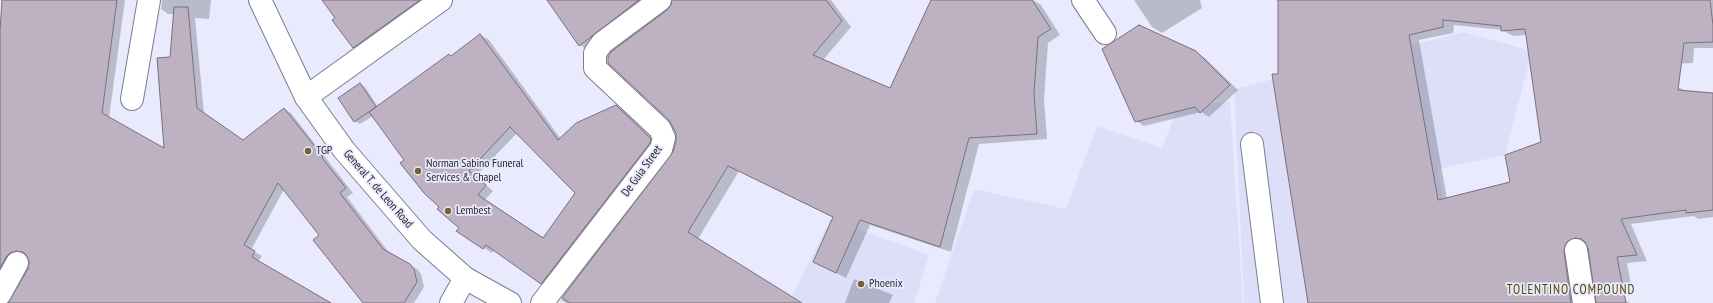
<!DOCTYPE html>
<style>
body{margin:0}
canvas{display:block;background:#e9eafd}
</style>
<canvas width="1713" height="303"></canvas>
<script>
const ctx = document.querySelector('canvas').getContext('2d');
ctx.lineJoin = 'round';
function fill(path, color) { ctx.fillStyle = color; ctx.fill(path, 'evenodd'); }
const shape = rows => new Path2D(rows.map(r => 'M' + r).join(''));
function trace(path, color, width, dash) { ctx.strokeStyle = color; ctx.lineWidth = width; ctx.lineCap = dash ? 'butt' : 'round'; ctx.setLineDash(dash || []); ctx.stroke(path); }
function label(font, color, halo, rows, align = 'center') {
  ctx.font = font + ' "PT Sans Narrow",sans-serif'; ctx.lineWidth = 3.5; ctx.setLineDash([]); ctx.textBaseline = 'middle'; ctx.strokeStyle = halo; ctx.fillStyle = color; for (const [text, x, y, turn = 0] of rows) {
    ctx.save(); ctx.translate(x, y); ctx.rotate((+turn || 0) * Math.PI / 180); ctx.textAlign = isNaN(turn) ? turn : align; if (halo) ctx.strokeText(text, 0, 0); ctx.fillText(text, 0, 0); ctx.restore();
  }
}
const built = shape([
 [1464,32,1532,51,1505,155,1438,169,1459,303,1244,303,1234,89],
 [1230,101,1243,303,935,303,974,189,1066,209,1097,126,1162,148,1177,109],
 [830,219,929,255,914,303,789,303]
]);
const shadow = shape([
 [3,0,125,0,109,118,165,150,174,14,168,14,161,9,162,0,211,0,209,19,195,18,204,113,243,141,284,109,291,113,353,193,347,197,390,254,417,269,421,274,424,287,414,303,364,303,320,235,284,189,251,250,262,256,258,262,329,303,9,303,29,269,30,263,27,255,18,256,0,285,0,25,1,26],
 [323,0,429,0,359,50,354,47],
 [548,0,657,0,590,51,580,45],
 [673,0,831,0,851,27,823,60,891,89,932,0,1033,0,1041,5,1060,35,1048,43,1044,99,1047,139,979,144,951,252,870,225,846,278,814,262,834,218,739,171,698,239,795,303,566,303,561,300,674,153,677,141,668,11,673,5],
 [1134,0,1200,0,1202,8,1162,33,1152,27],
 [1279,0,1713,0,1713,48,1694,48,1693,63,1609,67,1678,87,1688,92,1713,94,1713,217,1698,219,1694,216,1631,224,1647,261,1627,263,1631,285,1620,283,1625,300,1630,303,1597,303,1587,244,1585,243,1579,246,1581,303,1309,303,1279,74],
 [1454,25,1502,30,1513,36,1527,35,1543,143,1511,183,1447,199,1419,40,1453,33],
 [481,35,489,40,561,139,616,106,624,111,657,142,550,287,494,250,492,253,458,231,460,228,440,207,373,116,360,124,355,121,360,84,365,87,378,107],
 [517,133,576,193,544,238,485,200,493,191,476,176],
 [1196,52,1205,58,1238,90,1209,117,1201,112,1144,126,1136,121],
 [854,279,893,295,889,303,845,303]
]);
const building = shape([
 [2,0,117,0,102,113,164,148,157,58,170,57,174,7,188,7,197,108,243,140,284,108,316,148,323,157,322,158,346,188,340,193,383,249,410,264,414,269,417,282,404,303,363,303,313,240,319,235,278,183,244,245,255,251,252,257,331,303,8,303,28,269,29,262,27,256,23,252,16,251,10,253,6,257,0,268,0,30,2,0],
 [322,0,420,0,353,48,332,20,335,18,322,0],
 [547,0,639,0,579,46,547,0],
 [672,0,826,0,842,21,813,55,890,88,931,0,1032,0,1051,29,1038,37,1034,93,1037,134,969,138,940,247,860,220,836,273,813,262,833,217,728,166,688,232,802,303,570,303,562,298,673,152,676,141,676,133,669,120,608,63,608,57,611,52,667,10,671,5,672,0],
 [1278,0,1710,0,1713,25,1713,42,1684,43,1678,90,1713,93,1713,210,1686,213,1686,210,1621,219,1637,255,1617,257,1626,303,1596,303,1588,248,1585,242,1581,239,1575,238,1568,241,1565,245,1564,251,1571,303,1308,303,1272,74,1278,74,1278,0],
 [1443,20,1501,26,1501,31,1525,29,1541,142,1505,155,1510,182,1438,200,1409,35,1443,27,1443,20],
 [1139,25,1196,51,1230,85,1200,113,1195,107,1135,122,1102,49,1139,25],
 [480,34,558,140,576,123,616,105,651,139,650,143,541,284,486,245,483,249,456,231,459,228,437,209,439,207,424,193,400,163,404,160,369,112,449,54,451,56,480,34],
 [510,127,575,193,543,238,478,195,486,185,469,171,510,127],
 [360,83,376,107,354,122,338,98,360,83]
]);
const minor = shape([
 [1083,0,1105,33],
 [306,97,441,0],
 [132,99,149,0],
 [1252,144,1272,303],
 [1576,250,1584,303],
 [0,294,17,263],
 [451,303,465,278],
 [542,303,661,149,664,138,660,129,595,68,595,53,602,43,660,0]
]);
const major = shape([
 [260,0,306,97,344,150,422,240,465,278,510,303]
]);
const markers = [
 [308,151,4,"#716532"],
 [418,171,4,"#716532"],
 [448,211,4,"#716532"],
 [861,284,4,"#716532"]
];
const poiNames = [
 ["TGP",316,151],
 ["Norman Sabino Funeral",426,164],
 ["Services & Chapel",426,178],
 ["Lembest",456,211],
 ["Phoenix",869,284]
];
const streetNames = [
 ["De Guia Street",642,171,-54],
 ["General T. de Leon Road",378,189,49]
];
const neighbourhoodNames = [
 ["TOLENTINO COMPOUND",1571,290]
];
fill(built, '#dddff9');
fill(shadow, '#0003');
fill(building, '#beb2c2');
trace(building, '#7a6f7e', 1);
trace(minor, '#7c7d8e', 24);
trace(major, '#7c7d8e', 24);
trace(minor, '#fff', 22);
trace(major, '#fff', 22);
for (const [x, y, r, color] of markers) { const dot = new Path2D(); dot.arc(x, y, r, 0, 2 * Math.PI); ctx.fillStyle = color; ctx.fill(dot); trace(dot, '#e9eafd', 1.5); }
label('12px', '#282830', '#e9eafd', poiNames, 'left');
label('12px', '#282830', '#e9eafd', streetNames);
ctx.letterSpacing = '1px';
label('13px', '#544704', '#e9eafd', neighbourhoodNames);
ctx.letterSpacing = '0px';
</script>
